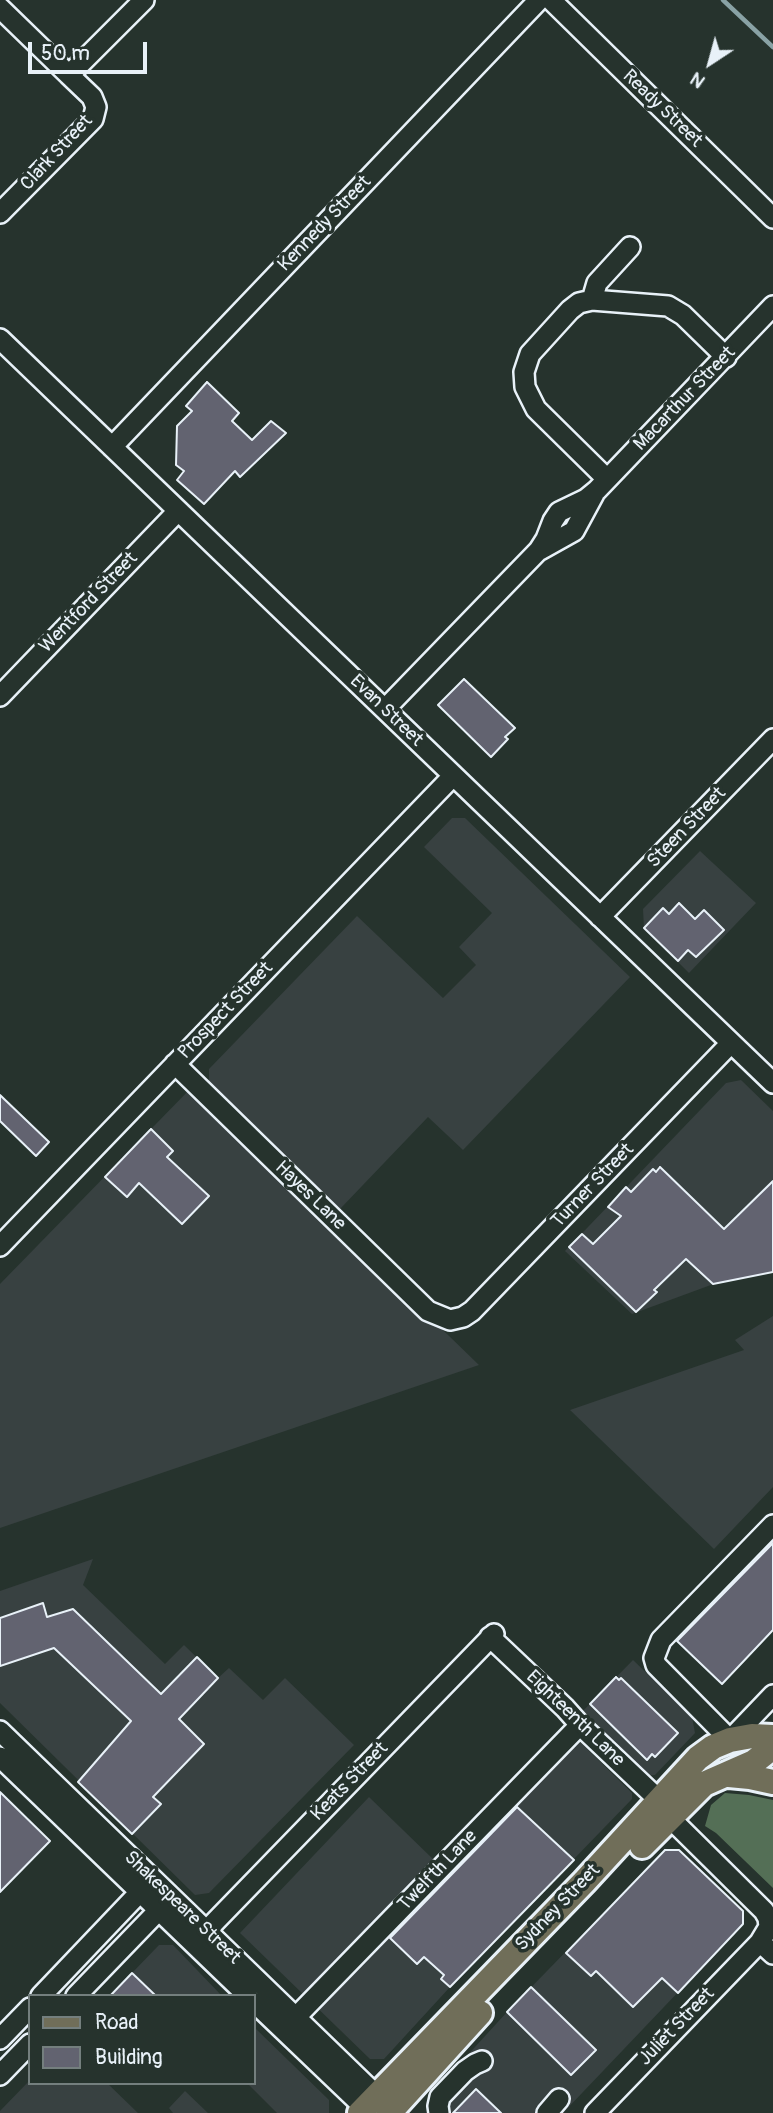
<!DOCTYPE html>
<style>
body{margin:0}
#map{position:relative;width:773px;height:2113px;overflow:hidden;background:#26332d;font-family:Pangolin,sans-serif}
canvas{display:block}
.legend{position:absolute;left:28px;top:1994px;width:228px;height:91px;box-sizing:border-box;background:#26332d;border:2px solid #747f7e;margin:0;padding:9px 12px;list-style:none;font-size:21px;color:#e8f1f8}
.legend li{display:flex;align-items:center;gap:14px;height:35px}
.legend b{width:35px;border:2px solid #747f7e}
.north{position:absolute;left:675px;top:28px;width:70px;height:70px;-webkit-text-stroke:5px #26332d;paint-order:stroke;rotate:216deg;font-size:19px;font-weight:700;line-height:28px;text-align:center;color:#e8f1f8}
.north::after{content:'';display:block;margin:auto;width:24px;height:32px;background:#e8f1f8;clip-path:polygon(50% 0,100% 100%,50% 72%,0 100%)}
.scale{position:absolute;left:28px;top:42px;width:119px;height:32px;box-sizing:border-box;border:4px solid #e8f1f8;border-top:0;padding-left:9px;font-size:21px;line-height:24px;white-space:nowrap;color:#e8f1f8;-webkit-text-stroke:5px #26332d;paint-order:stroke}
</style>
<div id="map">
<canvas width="773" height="2113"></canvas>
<ul class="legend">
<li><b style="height:9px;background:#706e59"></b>Road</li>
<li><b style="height:19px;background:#626370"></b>Building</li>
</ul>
<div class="north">N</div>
<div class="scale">50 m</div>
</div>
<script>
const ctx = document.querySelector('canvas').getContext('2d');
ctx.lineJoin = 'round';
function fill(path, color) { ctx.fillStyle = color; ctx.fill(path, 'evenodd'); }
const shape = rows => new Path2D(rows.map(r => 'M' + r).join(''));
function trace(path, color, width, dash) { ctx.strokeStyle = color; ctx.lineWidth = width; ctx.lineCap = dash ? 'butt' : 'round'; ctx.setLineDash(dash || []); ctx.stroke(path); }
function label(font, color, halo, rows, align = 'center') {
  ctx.font = font + ' Pangolin,sans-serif'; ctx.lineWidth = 7; ctx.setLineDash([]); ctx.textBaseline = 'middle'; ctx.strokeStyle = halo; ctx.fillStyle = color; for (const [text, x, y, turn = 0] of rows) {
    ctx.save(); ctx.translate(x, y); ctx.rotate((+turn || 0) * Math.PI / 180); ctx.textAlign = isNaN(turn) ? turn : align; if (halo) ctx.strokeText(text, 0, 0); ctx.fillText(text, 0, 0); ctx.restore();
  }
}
const built = shape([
 [452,818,465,818,630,977,463,1150,428,1117,340,1209,209,1083,209,1069,357,916,443,998,476,965,459,947,492,913,424,847],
 [700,851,756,903,689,973,644,928,643,909],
 [741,1080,773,1111,773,1272,719,1282,632,1314,565,1251,726,1083],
 [192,1087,479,1365,0,1528,0,1284],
 [773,1316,773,1487,714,1549,570,1410,744,1350,735,1340],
 [93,1559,83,1585,165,1664,184,1645,218,1678,229,1668,263,1700,285,1678,354,1745,209,1893,195,1895,0,1703,0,1591],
 [633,1660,692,1717,695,1733,655,1775,643,1776,579,1715],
 [576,1738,632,1793,632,1799,450,1987,384,2059,370,2059,240,1933,369,1797,435,1861],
 [665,1850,679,1850,743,1911,743,1924,563,2113,431,2113,428,2102,432,2094,507,2012],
 [159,1945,173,1945,222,1996,156,1996,132,1973],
 [254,2027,329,2100,329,2113,277,2113,247,2083,254,2083],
 [30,2080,30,2083,107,2083,138,2113,0,2113,0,2111],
 [185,2091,208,2113,173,2113,169,2108]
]);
const green = shape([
 [725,1793,749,1795,773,1800,773,1888,716,1833,705,1826,711,1805]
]);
const stream = shape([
 [723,0,773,47]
]);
const building = shape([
 [207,382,239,413,232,421,252,440,271,421,286,433,240,477,235,471,204,504,177,480,184,471,176,465,177,426,192,411,186,406,207,382],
 [464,679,515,728,505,737,508,739,491,757,438,705,464,679],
 [679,903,695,919,704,910,724,930,696,957,688,950,678,961,644,928,663,908,669,914,679,903],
 [0,1095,49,1142,36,1156,0,1121,0,1095],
 [151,1129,173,1151,167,1157,209,1196,182,1224,139,1183,127,1197,105,1177,151,1129],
 [660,1167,724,1229,773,1181,773,1272,713,1284,686,1259,654,1290,657,1292,636,1312,569,1247,582,1234,593,1244,621,1216,608,1207,626,1187,631,1192,653,1169,656,1172,660,1167],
 [773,1543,773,1630,722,1684,677,1641,773,1543],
 [43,1603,47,1617,73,1609,161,1694,197,1657,218,1678,179,1719,204,1744,153,1797,161,1804,132,1834,78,1782,131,1721,54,1648,0,1666,0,1618,43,1603],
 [616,1677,619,1680,621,1678,678,1733,655,1757,652,1754,647,1760,590,1704,616,1677],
 [0,1792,50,1841,0,1892,0,1792],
 [517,1807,574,1860,450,1987,441,1979,444,1975,424,1957,417,1964,390,1938,517,1807],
 [665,1850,679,1850,743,1911,743,1924,678,1993,662,1978,633,2007,596,1971,591,1976,566,1953,665,1850],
 [132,1973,156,1996,110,1996,132,1973],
 [531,1987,596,2050,571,2075,507,2012,531,1987],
 [476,2089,501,2113,453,2113,476,2089]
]);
const minor = shape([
 [551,0,773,218],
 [0,8,69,75],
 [0,213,93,119,96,107,92,97,69,75,144,0],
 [592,300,597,283,630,247],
 [0,339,773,1083],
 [112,447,539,0],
 [607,479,536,409,525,387,524,372,530,354,570,310,579,303,592,300,668,306,683,315,726,357],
 [540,550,574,531,594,494],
 [0,696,178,511],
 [385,709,539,550,546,539,553,521,559,512,586,499,597,490,773,306],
 [600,917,773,739],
 [175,1064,428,1311,450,1320,463,1317,472,1311,731,1043],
 [0,1246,453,776],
 [773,1525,661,1640,654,1658,656,1665,730,1740,773,1695],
 [490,1637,565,1708,581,1726,660,1801],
 [0,1731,376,2095],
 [0,1757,248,1996],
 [206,1931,494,1634],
 [760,1942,773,1954],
 [41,1996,140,1892,153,1889],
 [76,1996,158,1911,160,1900],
 [254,2002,365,2108],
 [296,2017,580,1725],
 [0,2039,30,2008],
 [0,2075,30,2044],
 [439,2113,438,2106,440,2097,465,2071,475,2064,482,2061],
 [547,2113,559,2099],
 [595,2113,760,1942,769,1927,768,1918,764,1911,669,1817]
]);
const major = shape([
 [729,1775,750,1777,773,1782],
 [642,1846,704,1784,754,1762,773,1747],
 [360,2113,584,1882,698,1758,713,1747,730,1740,752,1736,773,1737],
 [389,2113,480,2013]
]);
const streetNames = [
 ["Ready Street",662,109,44],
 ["Clark Street",57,153,-47],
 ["Kennedy Street",325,224,-46],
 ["Macarthur Street",685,399,-46],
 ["Wentford Street",89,603,-46],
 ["Evan Street",386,711,44],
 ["Steen Street",687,828,-46],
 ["Prospect Street",226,1011,-46],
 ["Turner Street",593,1186,-46],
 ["Hayes Lane",310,1196,44],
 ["Eighteenth Lane",575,1719,44],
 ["Keats Street",350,1782,-46],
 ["Twelfth Lane",438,1871,-46],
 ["Shakespeare Street",182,1908,44],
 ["Sydney Street",558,1908,-46],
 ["Juliet Street",677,2027,-46]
];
fill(built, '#384141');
fill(green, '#546f56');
trace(stream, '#89a2a5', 4.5);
fill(building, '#626370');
trace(building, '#e8f1f8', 2);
trace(minor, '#e8f1f8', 24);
trace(major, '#e8f1f8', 30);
trace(minor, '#26332d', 19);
trace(major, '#706e59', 24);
label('19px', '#e8f1f8', '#26332d', streetNames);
</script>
